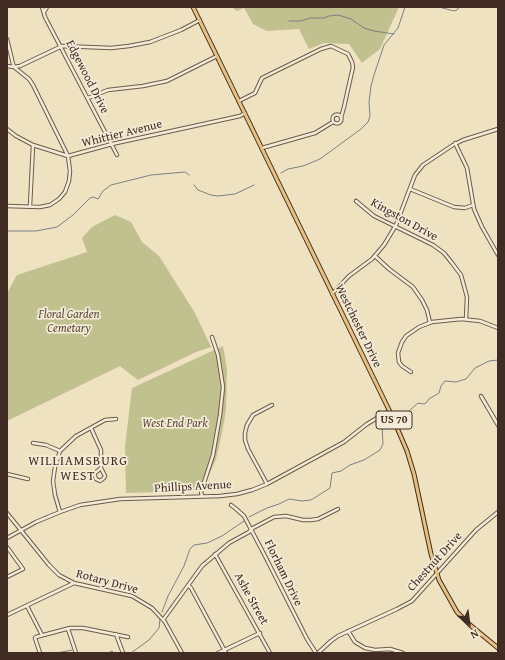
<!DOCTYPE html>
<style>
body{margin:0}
#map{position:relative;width:505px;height:660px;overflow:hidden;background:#efe2c1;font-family:"Gentium Book Plus",serif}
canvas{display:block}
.frame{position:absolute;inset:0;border:8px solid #412c24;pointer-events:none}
.north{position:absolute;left:449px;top:604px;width:40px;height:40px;-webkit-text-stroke:3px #f5ecd7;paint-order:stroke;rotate:151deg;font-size:11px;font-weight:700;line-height:16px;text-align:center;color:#412c24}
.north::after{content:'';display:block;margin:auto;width:14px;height:18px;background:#412c24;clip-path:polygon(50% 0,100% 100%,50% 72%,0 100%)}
</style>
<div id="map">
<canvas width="505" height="660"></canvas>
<div class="frame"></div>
<div class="north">N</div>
</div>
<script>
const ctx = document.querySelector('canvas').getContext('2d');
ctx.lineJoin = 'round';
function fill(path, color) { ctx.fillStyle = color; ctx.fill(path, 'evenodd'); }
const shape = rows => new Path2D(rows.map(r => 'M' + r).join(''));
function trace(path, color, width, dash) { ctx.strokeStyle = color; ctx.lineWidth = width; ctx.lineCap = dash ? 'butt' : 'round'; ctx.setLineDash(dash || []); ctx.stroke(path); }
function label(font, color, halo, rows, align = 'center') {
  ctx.font = font + ' "Gentium Book Plus",serif'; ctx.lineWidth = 3.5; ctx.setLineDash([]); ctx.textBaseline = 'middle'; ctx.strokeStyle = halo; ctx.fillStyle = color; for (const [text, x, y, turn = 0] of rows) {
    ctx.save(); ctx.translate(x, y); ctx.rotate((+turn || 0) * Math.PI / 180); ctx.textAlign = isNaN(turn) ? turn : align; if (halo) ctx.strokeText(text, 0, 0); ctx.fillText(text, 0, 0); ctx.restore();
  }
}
const green = shape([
 [231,7,399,7,380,49,362,63,349,44,324,43,309,49,299,29,267,31,253,24,244,8,237,11],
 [115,215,131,222,142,242,159,256,195,313,211,347,196,352,138,380,120,366,7,421,7,293,17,275,87,252,82,238,92,227],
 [223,346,227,369,226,410,222,433,216,459,203,489,199,491,126,493,125,446,132,388]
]);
const stream = shape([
 [439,7,454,11,457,10,459,7],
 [289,21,301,21,310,18,324,18,329,16,338,15,351,19,364,28,374,31,394,34],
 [281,173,288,169,303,166,320,159,361,129,368,122,370,116,369,102,371,86,374,75,384,45,398,28,405,7],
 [194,185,198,190,211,195,218,196,235,194,254,185],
 [7,231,36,231,57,227,73,215,90,198,93,197,98,199,103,191,111,185,151,175,185,172,189,175],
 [398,415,408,412,418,403,424,404,426,403,429,399,439,393,441,386,445,381,456,382,466,379,475,368,489,361,498,360],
 [249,517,267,508,279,504,289,499,302,501,311,500,330,488,332,473,341,471,350,465,364,460,380,450,383,444,382,426,386,419],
 [162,612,168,596,184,566,190,549,194,545,207,543,222,536,244,521],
 [57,653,72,650],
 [108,653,112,651,114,653],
 [131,653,149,640,159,628,160,619]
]);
const minor = shape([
 [42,7,45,17,117,155],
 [44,12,47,7],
 [7,39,13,64,14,67,29,79,33,85,68,156,70,171,69,181,65,192,59,199,50,205,40,207,7,206],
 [7,66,14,67,20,66,62,46,111,48,129,46,150,42,181,30,200,20],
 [88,98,108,90,143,86,167,81,217,56],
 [239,101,255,93,262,78,321,49,331,46,348,54,352,62,353,67,344,107,341,118],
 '332.5 119a4.5 4.5 0 1 1 9 0a4.5 4.5 0 1 1-9 0Z',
 [7,129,16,136,33,145,68,156,112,144,240,116,245,113],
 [455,143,467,168,474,209,482,227,498,255],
 [262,148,315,133,333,122],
 [410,189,454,207,465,208,473,205],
 [356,201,374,216,433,245,444,253,452,263,461,275,467,297,466,319],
 [30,206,33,145],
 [375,256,389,269,413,287,422,300,427,310,430,323],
 [332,294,349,276,372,259,384,245,396,225,415,175,423,165,453,145,463,140,498,129],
 [411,372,402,366,399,362,398,353,402,342,406,336,419,327,432,322,461,319,480,321,498,328],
 [481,396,498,425],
 [91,428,101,450,101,468,105,476,104,478,100,481,96,479,94,474,101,468],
 [33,443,46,445,60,451],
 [7,474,28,479],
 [267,484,248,449,245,440,245,433,247,425,253,415,272,405],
 [202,496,201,492,213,455,220,415,223,387,218,355,212,337],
 [231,505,235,508,244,516,265,556,307,639,316,653],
 [60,512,55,495,53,481,55,467,60,451,76,436,105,420,116,419],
 [7,513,49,565,59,575,74,583,132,596,152,608,165,622,182,653],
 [7,538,36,522,60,512,80,505,120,499,220,496,237,494,252,490,267,484,344,442,367,424,389,411],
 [7,547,23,569,7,577],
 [215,554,270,653],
 [188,585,191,588,226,653],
 [27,606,42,635],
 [7,615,74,583],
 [163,620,202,566,229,543,249,532,253,528,274,517,286,516,303,520,311,520,318,519,338,509],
 [68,629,76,653],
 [348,631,355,642,365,648,375,650,390,649,403,653],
 [116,634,123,653],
 [40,653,35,638,36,637,70,628,83,628,128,637],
 [218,653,260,633],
 [318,653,331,641,338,636,397,609,412,601,476,530,498,512]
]);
const major = shape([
 [193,7,392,416,407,451,414,474,431,554,439,580,457,612,470,625,498,648]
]);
const shields = [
 [394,420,36]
];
const shieldNames = [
 ["US 70",394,420]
];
const streetNames = [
 ["Edgewood Drive",87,77,63],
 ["Whittier Avenue",122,134,-14],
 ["Kingston Drive",404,220,29],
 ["Westchester Drive",358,326,64],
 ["Phillips Avenue",193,487,-3],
 ["Chestnut Drive",435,562,-48],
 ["Florham Drive",283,573,64],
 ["Rotary Drive",107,582,15],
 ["Ashe Street",251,599,61]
];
const parkNames = [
 ["Floral Garden",69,315],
 ["Cemetary",69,329],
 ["West End Park",175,424]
];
const neighbourhoodNames = [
 ["WILLIAMSBURG",78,462],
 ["WEST",78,477]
];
fill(green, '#c0c18e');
trace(stream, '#7a8180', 1);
trace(minor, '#6c5a4b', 4.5);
trace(major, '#412c24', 5);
trace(minor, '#f5ecd7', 2.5);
trace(major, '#e8c180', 3);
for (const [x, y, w] of shields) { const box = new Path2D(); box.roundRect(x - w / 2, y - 9, w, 18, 3); ctx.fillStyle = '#f5ecd7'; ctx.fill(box); trace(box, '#412c24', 1); }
label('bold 11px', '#412c24', null, shieldNames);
label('12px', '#412c24', '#f5ecd7', streetNames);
label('italic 12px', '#5a4a39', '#f5ecd7', parkNames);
ctx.letterSpacing = '1px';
label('13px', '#412c24', '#f5ecd7', neighbourhoodNames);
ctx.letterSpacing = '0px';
</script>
